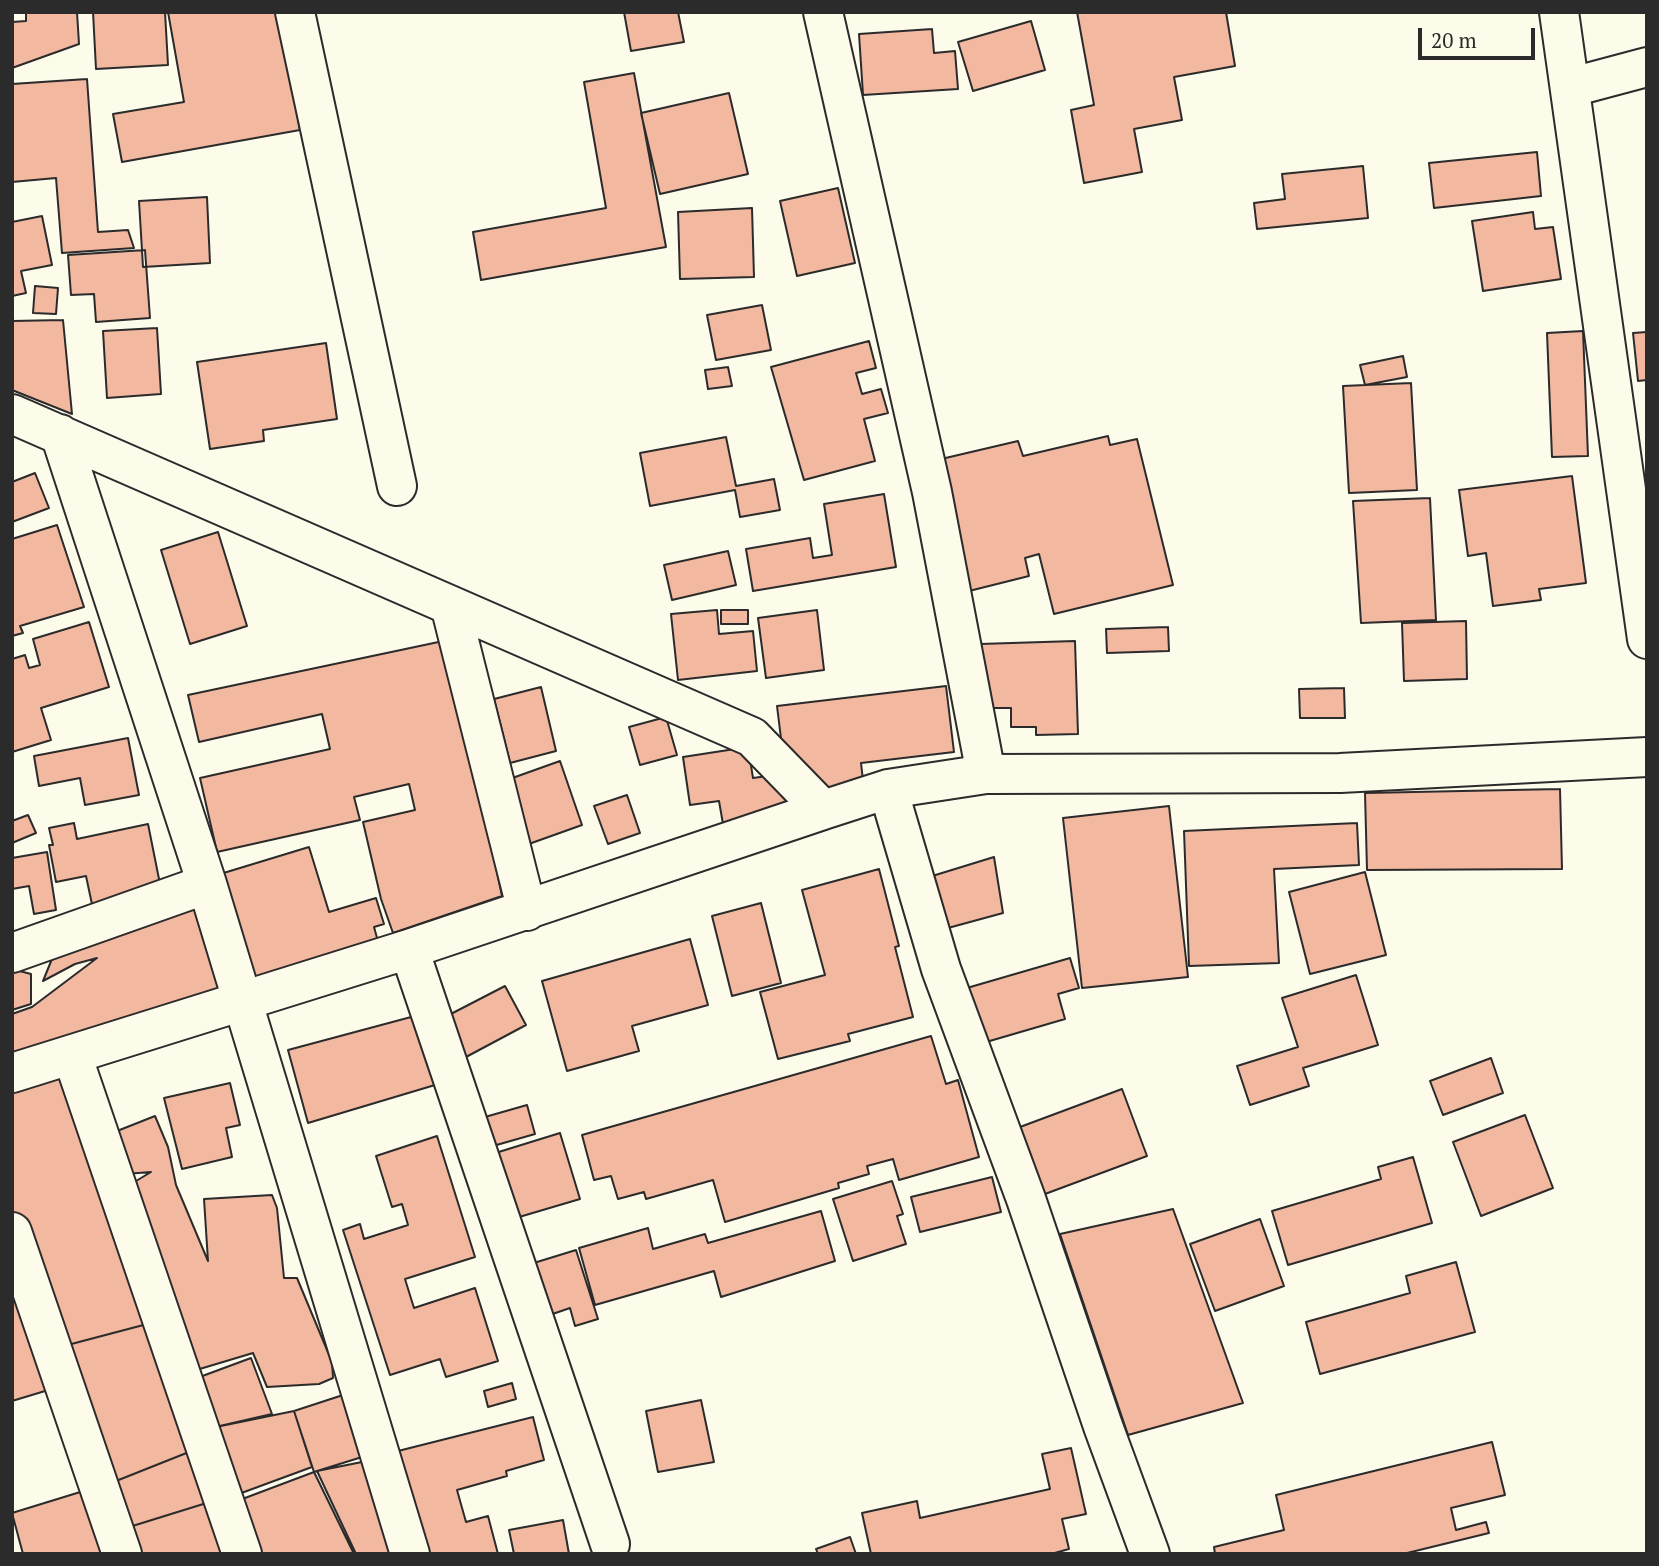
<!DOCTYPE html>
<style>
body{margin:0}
#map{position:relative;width:1659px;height:1566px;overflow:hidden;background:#fdfbea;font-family:"PT Serif",serif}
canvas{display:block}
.frame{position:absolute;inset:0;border:14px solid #2b2b2b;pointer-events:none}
.scale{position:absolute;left:1418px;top:28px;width:117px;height:32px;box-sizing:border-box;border:4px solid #2b2b2b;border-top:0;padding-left:9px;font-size:21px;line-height:24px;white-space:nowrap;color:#2b2b2b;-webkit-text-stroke:5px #fdfbea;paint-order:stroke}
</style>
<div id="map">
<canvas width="1659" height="1566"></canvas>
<div class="frame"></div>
<div class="scale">20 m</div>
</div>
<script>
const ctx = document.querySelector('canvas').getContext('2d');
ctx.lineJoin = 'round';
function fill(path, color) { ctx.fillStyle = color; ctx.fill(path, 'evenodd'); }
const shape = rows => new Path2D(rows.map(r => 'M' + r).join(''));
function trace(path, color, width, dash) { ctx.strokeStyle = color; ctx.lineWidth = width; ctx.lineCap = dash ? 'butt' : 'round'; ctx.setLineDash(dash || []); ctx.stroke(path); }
const building = shape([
 [26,12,77,12,79,44,12,68,12,22,26,21,26,12],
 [93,12,165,12,168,65,96,69,93,12],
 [168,12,278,12,300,130,122,162,113,114,184,102,168,12],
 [624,12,678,12,684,42,631,51,624,12],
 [1077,12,1226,12,1235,66,1174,77,1182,120,1134,129,1142,172,1084,183,1071,110,1094,105,1077,12],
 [1031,21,1045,70,973,91,958,42,1031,21],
 [932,29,934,53,955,51,958,89,863,95,859,34,932,29],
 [634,73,666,247,481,280,473,232,606,208,584,82,634,73],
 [87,79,98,232,128,230,134,248,62,253,56,178,12,182,12,84,87,79],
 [729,93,748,174,660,194,641,113,729,93],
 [1537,152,1541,196,1434,208,1429,163,1537,152],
 [1363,166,1368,218,1257,229,1254,203,1285,199,1282,174,1363,166],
 [838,188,855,263,797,276,780,201,838,188],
 [207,197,210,263,143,267,139,201,207,197],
 [752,208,754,277,680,279,678,212,752,208],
 [1533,212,1535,229,1553,227,1561,279,1483,291,1472,221,1533,212],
 [42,216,52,265,21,271,26,293,12,296,12,222,42,216],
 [145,250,150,318,96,322,94,294,71,295,68,255,145,250],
 [35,286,58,288,56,314,33,313,35,286],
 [762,305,771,350,716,360,707,315,762,305],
 [63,320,72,414,12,390,12,321,63,320],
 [157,328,161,394,107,398,103,331,157,328],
 [1583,331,1588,456,1552,457,1547,333,1583,331],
 [1647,332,1647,380,1638,381,1633,333,1647,332],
 [869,341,876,368,856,373,862,394,881,389,888,413,864,419,875,461,804,480,771,367,869,341],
 [326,343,337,419,263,430,264,441,210,449,197,362,326,343],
 [1403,356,1407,377,1365,385,1360,365,1403,356],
 [728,367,732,386,708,389,705,370,728,367],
 [1411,383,1417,490,1349,493,1343,386,1411,383],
 [1108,436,1110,445,1137,439,1173,585,1054,614,1039,554,1025,558,1029,576,969,591,937,460,1018,441,1023,456,1108,436],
 [726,437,736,486,774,479,780,510,740,517,735,490,650,506,640,453,726,437],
 [35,473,49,508,12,522,12,482,35,473],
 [1572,476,1586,583,1539,589,1541,600,1493,606,1486,553,1468,556,1459,490,1572,476],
 [884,494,896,567,753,591,746,549,810,538,813,558,832,555,824,504,884,494],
 [1430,498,1436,620,1361,623,1353,501,1430,498],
 [57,525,84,607,20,626,23,633,12,636,12,539,57,525],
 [218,532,247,626,190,644,161,550,218,532],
 [728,551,736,585,672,600,664,565,728,551],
 [717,610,719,634,753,631,757,671,678,680,671,614,717,610],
 [721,610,748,610,748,624,721,624,721,610],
 [817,610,824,670,766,678,758,618,817,610],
 [1466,621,1467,679,1404,681,1402,623,1466,621],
 [89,622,109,687,41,708,51,740,12,752,12,659,25,655,29,668,40,665,33,639,89,622],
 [1168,627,1169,651,1107,653,1106,629,1168,627],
 [448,640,502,896,393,933,381,899,363,822,415,810,409,784,354,797,360,820,217,852,200,778,330,749,322,714,199,742,188,695,448,640],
 [1075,641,1078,734,1036,735,1036,727,1011,727,1011,708,982,708,980,644,1075,641],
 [946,686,954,752,861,763,864,789,812,795,809,767,785,771,777,706,946,686],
 [541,687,556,751,510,763,494,699,541,687],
 [1344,688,1345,718,1300,718,1299,689,1344,688],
 [666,717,677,755,640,765,629,727,666,717],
 [128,738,139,795,85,805,80,778,39,786,34,756,128,738],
 [748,747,753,778,782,774,788,814,723,824,719,801,690,805,683,757,748,747],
 [560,761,582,825,526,845,504,781,560,761],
 [1560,789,1562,869,1367,870,1365,793,1560,789],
 [627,795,640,833,608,844,594,806,627,795],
 [1169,806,1188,977,1082,988,1063,818,1169,806],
 [28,815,36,833,12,843,12,821,28,815],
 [74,823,77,839,148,824,162,894,93,909,86,876,56,882,49,845,53,845,49,828,74,823],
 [1357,823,1359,865,1274,869,1279,963,1189,966,1184,831,1357,823],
 [309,847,329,912,376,898,384,924,374,927,379,945,249,981,217,875,309,847],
 [47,852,56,910,34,914,29,886,12,889,12,858,47,852],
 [994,857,1003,913,948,928,929,877,994,857],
 [879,869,899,946,895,947,913,1017,848,1034,850,1041,778,1059,760,992,825,975,802,890,879,869],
 [1365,872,1386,955,1310,974,1289,892,1365,872],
 [196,903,226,996,12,1062,12,1014,32,1007,97,958,75,964,43,981,54,954,196,903],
 [761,903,781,983,732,996,712,916,761,903],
 [690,939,708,1005,632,1026,639,1051,567,1071,542,981,690,939],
 [1070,958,1079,988,1058,994,1065,1019,976,1045,960,990,1070,958],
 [12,969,31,974,31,1004,12,1010,12,969],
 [1356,975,1378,1045,1303,1068,1309,1086,1250,1105,1237,1066,1298,1047,1282,998,1356,975],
 [505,986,526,1025,466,1057,445,1017,505,986],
 [426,1013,445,1082,308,1123,288,1050,426,1013],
 [931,1036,946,1084,958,1080,979,1157,899,1180,893,1159,867,1166,869,1174,838,1183,839,1188,725,1222,713,1180,646,1199,644,1192,618,1199,611,1176,594,1180,582,1135,931,1036],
 [1491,1058,1503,1093,1443,1115,1430,1081,1491,1058],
 [63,1070,151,1323,60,1347,12,1211,12,1085,63,1070],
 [230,1083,240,1125,226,1128,232,1157,182,1169,164,1098,230,1083],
 [1122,1089,1147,1156,1045,1194,1020,1127,1122,1089],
 [527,1105,535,1134,486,1148,478,1119,527,1105],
 [1525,1115,1553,1188,1481,1216,1453,1142,1525,1115],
 [155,1116,168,1147,176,1185,208,1261,204,1199,272,1195,277,1208,284,1278,297,1278,332,1362,333,1378,319,1384,267,1387,253,1353,193,1371,126,1187,151,1172,125,1174,112,1133,155,1116],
 [560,1133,580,1199,509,1220,489,1155,560,1133],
 [437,1136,475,1257,405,1279,414,1308,475,1288,498,1361,446,1377,440,1359,390,1375,343,1230,360,1224,364,1239,408,1225,402,1204,392,1207,376,1156,437,1136],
 [1413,1157,1432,1223,1288,1265,1272,1211,1381,1179,1378,1167,1413,1157],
 [992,1177,1001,1212,920,1232,911,1197,992,1177],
 [892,1181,903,1214,897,1216,906,1244,853,1261,833,1199,892,1181],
 [1173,1209,1243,1403,1128,1435,1060,1234,1173,1209],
 [821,1211,835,1261,721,1297,714,1271,595,1305,579,1248,648,1228,653,1249,705,1234,708,1243,821,1211],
 [1260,1219,1284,1286,1215,1311,1190,1244,1260,1219],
 [576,1250,598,1319,575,1326,570,1308,541,1318,524,1266,576,1250],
 [12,1259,55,1388,12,1401,12,1259],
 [1456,1262,1475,1332,1320,1374,1306,1322,1410,1293,1406,1276,1456,1262],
 [151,1323,194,1450,111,1483,60,1347,151,1323],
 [251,1358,272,1414,211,1428,197,1378,251,1358],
 [512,1383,516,1399,488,1407,484,1391,512,1383],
 [343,1395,362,1457,314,1472,294,1411,343,1395],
 [701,1400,714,1462,658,1472,646,1411,701,1400],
 [294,1411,312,1467,236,1495,211,1428,294,1411],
 [533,1417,544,1460,506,1471,507,1476,457,1490,466,1522,488,1516,498,1554,418,1554,390,1453,533,1417],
 [1492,1442,1505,1495,1451,1508,1456,1530,1486,1522,1489,1533,1403,1554,1215,1554,1214,1547,1284,1530,1276,1495,1492,1442],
 [1071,1448,1086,1514,1062,1519,1069,1549,1051,1554,871,1554,862,1513,917,1501,920,1518,1050,1489,1042,1454,1071,1448],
 [194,1450,213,1501,126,1528,111,1483,194,1450],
 [362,1462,398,1554,356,1554,317,1471,362,1462],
 [314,1472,354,1554,255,1554,237,1501,314,1472],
 [90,1489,109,1554,23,1554,12,1513,90,1489],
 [213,1501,230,1554,136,1554,126,1528,213,1501],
 [563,1520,569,1554,514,1554,509,1530,563,1520],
 [850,1537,856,1554,818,1554,816,1549,850,1537]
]);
const minor = shape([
 [295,12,397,486],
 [823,12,932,492,986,774],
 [1559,12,1647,639],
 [1572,87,1647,67],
 [12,414,752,737,823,810,888,789,986,774,1340,773,1647,757],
 [60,434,207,884,410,1554],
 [450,605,527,911],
 [888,789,941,969,1026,1199,1103,1426,1150,1554],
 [409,949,610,1544],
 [12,953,207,884],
 [72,1055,242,1554],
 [12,1073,409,949,823,810],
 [12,1232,122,1554]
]);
fill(building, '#f2b8a0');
trace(building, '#2b2b2b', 2);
trace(minor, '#2b2b2b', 42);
trace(minor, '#fdfbea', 38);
</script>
